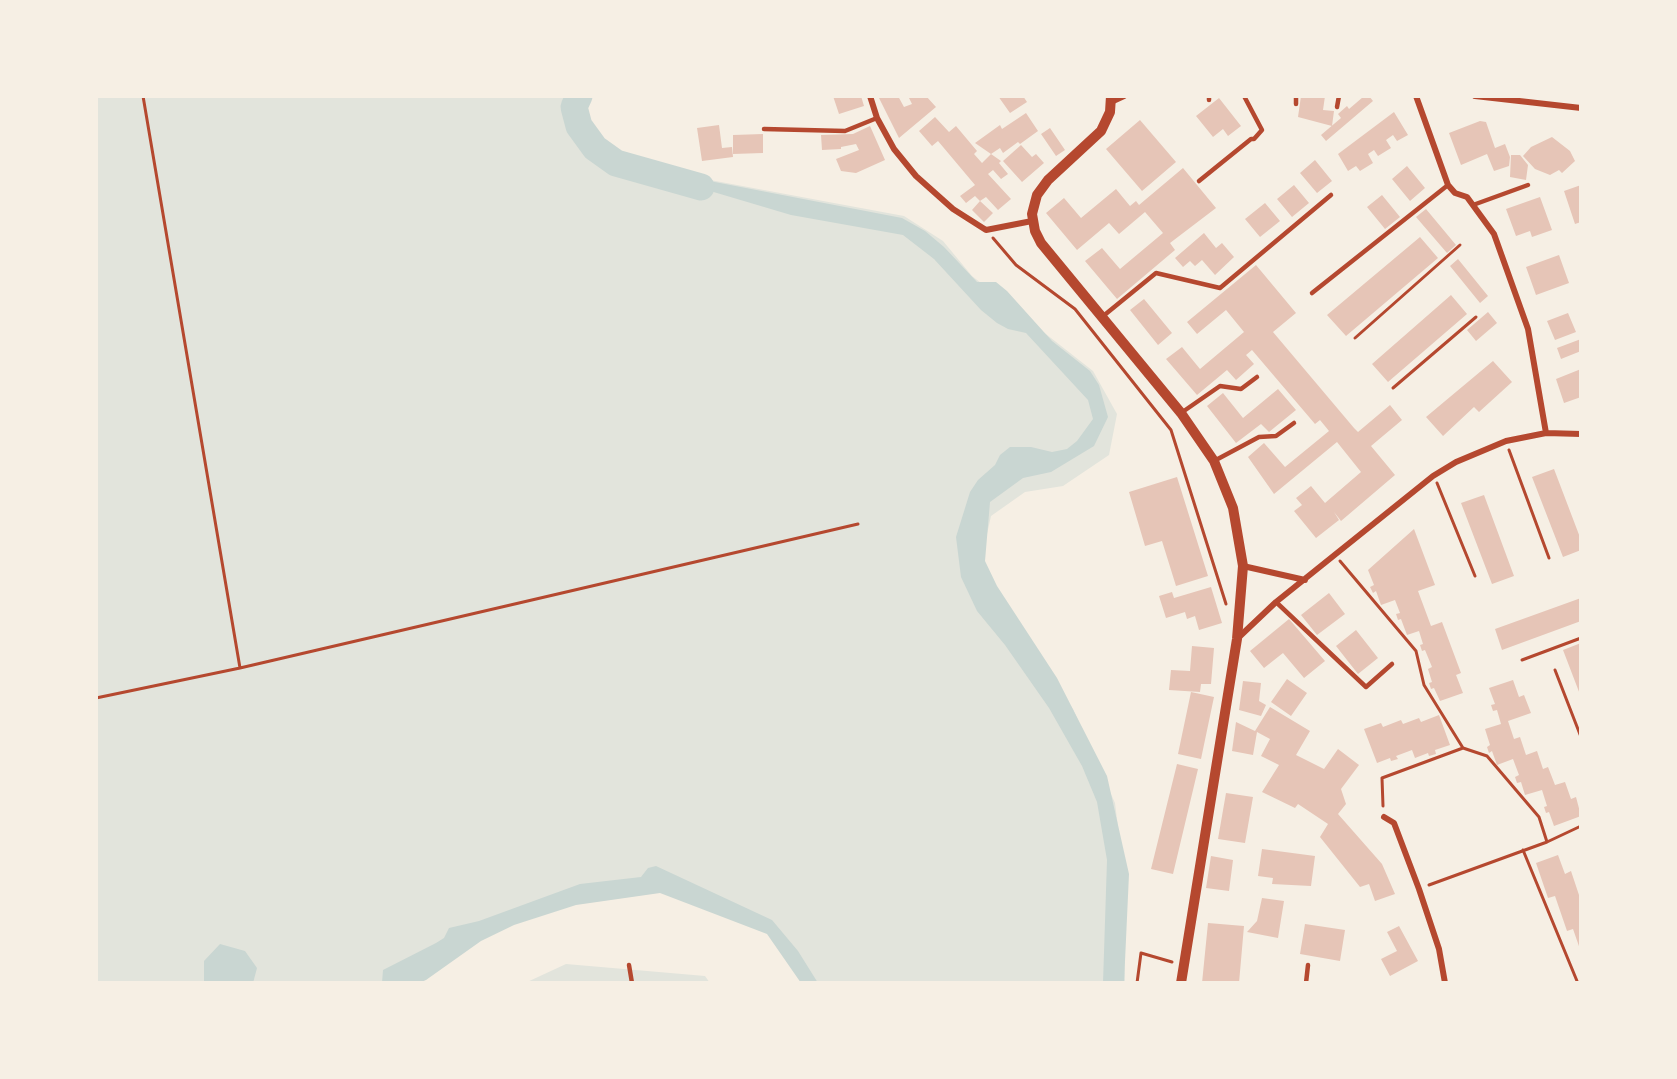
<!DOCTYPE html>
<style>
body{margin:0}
#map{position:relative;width:1677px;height:1079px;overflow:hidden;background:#f6efe4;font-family:Commissioner,sans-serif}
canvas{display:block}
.frame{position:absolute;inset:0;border:98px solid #f6efe4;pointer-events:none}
</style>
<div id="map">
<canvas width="1677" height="1079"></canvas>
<div class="frame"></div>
</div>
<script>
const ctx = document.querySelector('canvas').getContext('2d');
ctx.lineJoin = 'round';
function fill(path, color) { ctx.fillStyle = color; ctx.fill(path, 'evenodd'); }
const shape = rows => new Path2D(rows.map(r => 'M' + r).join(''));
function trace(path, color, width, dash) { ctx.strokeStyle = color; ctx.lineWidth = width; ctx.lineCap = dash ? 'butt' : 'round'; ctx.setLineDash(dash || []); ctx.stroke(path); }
const green = shape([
 [96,96,583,96,579,106,596,143,710,180,904,216,943,241,972,276,1093,371,1117,414,1109,455,1063,486,1025,492,991,516,979,570,1073,709,1115,803,1122,859,1125,983,805,983,771,932,664,889,576,899,488,932,407,983,96,983],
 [566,964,705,976,710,983,525,983]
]);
const water = shape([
 [616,163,902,218,925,231,944,247,977,282,996,282,1007,291,1052,341,1090,371,1099,385,1108,417,1094,446,1051,472,1023,478,990,502,985,561,997,586,1057,678,1107,776,1129,874,1124,983,1103,983,1107,860,1097,802,1082,766,1049,708,1005,645,977,611,961,577,956,537,970,492,978,480,995,465,1000,455,1010,447,1031,447,1052,452,1067,449,1077,441,1093,419,1088,400,1026,333,1008,329,997,323,981,310,934,259,903,235,791,215],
 [656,866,772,920,798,951,818,983,801,983,767,934,660,893,576,905,514,925,481,941,426,980,419,983,382,983,383,970,436,943,444,938,449,928,479,921,580,884,641,877,648,868],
 [220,944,245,951,257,968,253,983,204,983,204,961]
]);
const river = shape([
 [579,96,574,107,579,126,595,148,616,163,701,187]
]);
const building = shape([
 [833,96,861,96,864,106,839,114],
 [878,96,898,96,904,107,912,104,908,96,926,96,936,107,899,138],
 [998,96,1023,96,1027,102,1010,113],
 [1301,96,1325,96,1323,110,1334,111,1332,126,1298,117],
 [1369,96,1373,101,1326,141,1321,135,1341,118,1338,114,1347,106,1349,109,1363,97],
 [1219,98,1241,126,1228,136,1223,129,1213,137,1196,116],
 [1394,112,1408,135,1397,141,1393,135,1386,140,1391,148,1378,156,1374,150,1368,154,1373,163,1360,171,1356,166,1348,171,1338,154],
 [1026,113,1038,131,1020,144,1018,142,1003,153,1000,148,991,154,975,143,1000,125,1002,129],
 [935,117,949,132,956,126,977,151,974,154,982,163,991,154,1001,161,999,163,1008,174,1001,179,993,170,988,174,1011,199,998,210,986,197,980,201,975,196,966,203,960,196,975,185,938,141,932,146,919,131],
 [1140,120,1176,162,1142,191,1106,149],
 [1480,121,1486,122,1495,148,1505,144,1510,157,1509,166,1494,171,1487,154,1461,165,1449,133],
 [719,125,722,148,732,147,733,157,702,161,697,128],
 [870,126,885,160,856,173,841,171,836,159,859,150,856,144,841,147,841,149,822,150,821,135,853,134],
 [1050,128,1065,150,1056,156,1041,134],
 [763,134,763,153,733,154,733,135],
 [1552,137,1570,151,1575,161,1562,173,1559,170,1550,175,1535,169,1523,156,1531,147],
 [1021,145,1032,157,1036,154,1044,163,1022,182,1003,161],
 [1511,155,1520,155,1528,165,1526,180,1510,177],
 [1315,160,1332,181,1317,193,1300,173],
 [1407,166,1425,188,1410,201,1392,179],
 [1183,168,1216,208,1170,243,1175,250,1117,299,1085,261,1102,248,1120,269,1163,233,1145,212,1119,234,1109,223,1077,250,1046,213,1064,198,1081,218,1116,189,1130,206,1136,201,1139,205],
 [1294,185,1309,203,1292,217,1277,199],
 [1581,185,1581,222,1575,224,1564,191],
 [1382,195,1400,217,1385,229,1367,207],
 [1540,197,1552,230,1532,237,1530,231,1516,236,1506,209],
 [980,201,993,213,984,222,972,210],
 [1265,203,1280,221,1260,237,1245,219],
 [1426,209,1456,245,1447,253,1416,217],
 [1204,233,1216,248,1222,243,1234,257,1215,275,1202,260,1195,266,1190,261,1183,267,1175,258],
 [1420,237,1438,258,1346,336,1327,315],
 [1559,255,1569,283,1536,295,1526,267],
 [1458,259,1488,296,1480,303,1450,266],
 [1256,265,1296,313,1273,332,1354,428,1358,432,1390,405,1402,420,1371,446,1395,475,1341,521,1334,512,1339,520,1316,538,1294,511,1302,505,1296,498,1311,486,1325,503,1361,472,1337,442,1274,494,1248,457,1264,443,1285,467,1329,431,1320,420,1315,424,1252,350,1246,355,1254,364,1236,380,1227,370,1197,395,1166,359,1182,347,1200,369,1244,332,1226,310,1197,334,1187,322],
 [1451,295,1467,314,1388,382,1372,364],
 [1144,299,1172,333,1158,345,1130,310],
 [1488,312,1497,323,1476,341,1467,330],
 [1568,313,1576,332,1555,340,1547,321],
 [1581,339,1581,351,1561,359,1557,348],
 [1493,361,1512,382,1479,412,1474,407,1443,436,1426,417],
 [1581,369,1581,397,1564,403,1556,379],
 [1278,389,1296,410,1269,432,1261,424,1236,443,1207,406,1223,393,1243,418],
 [1554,469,1581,540,1581,550,1563,557,1532,477],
 [1177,477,1208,576,1176,586,1162,541,1145,546,1129,492],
 [1484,495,1514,576,1492,584,1461,503],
 [1414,529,1435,585,1418,591,1431,626,1442,622,1461,673,1456,675,1463,693,1440,701,1434,688,1431,689,1429,683,1432,682,1428,669,1432,667,1425,650,1422,651,1420,645,1423,644,1419,631,1407,635,1401,619,1398,620,1396,614,1400,613,1395,600,1381,605,1376,591,1373,593,1370,587,1374,585,1368,570],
 [1211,587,1222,623,1199,630,1195,616,1187,619,1185,612,1166,618,1159,596,1172,592,1174,598],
 [1329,593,1345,614,1317,635,1301,615],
 [1581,598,1581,621,1502,650,1495,629],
 [1289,619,1325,661,1304,678,1283,653,1264,668,1250,651],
 [1356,630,1378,658,1358,674,1336,646],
 [1581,643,1581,697,1563,650],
 [1192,646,1214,648,1211,684,1201,684,1200,692,1169,690,1171,670,1190,671],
 [1287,679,1307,693,1291,716,1271,702],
 [1513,680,1519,697,1524,695,1531,713,1508,721,1514,739,1520,737,1526,755,1537,751,1543,769,1548,767,1555,785,1565,782,1571,799,1576,797,1581,816,1554,826,1549,812,1546,813,1544,807,1547,806,1542,790,1525,795,1521,782,1517,783,1515,777,1519,775,1513,759,1497,765,1492,751,1489,753,1487,747,1490,745,1485,729,1501,724,1497,710,1493,711,1491,705,1495,704,1489,688],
 [1243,681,1261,683,1259,701,1266,705,1261,716,1239,710],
 [1191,692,1214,697,1201,759,1178,754],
 [1270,707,1310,731,1296,755,1324,769,1338,749,1359,765,1341,789,1346,804,1338,814,1382,864,1395,894,1375,901,1369,884,1360,887,1320,837,1328,824,1298,804,1295,808,1262,792,1279,765,1261,756,1270,739,1257,732,1253,755,1232,751,1236,722,1255,731],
 [1439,715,1450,745,1435,750,1436,754,1429,756,1428,753,1415,758,1412,750,1396,756,1398,759,1391,761,1390,758,1377,763,1364,729,1381,723,1383,727,1401,720,1403,724,1419,718,1421,722],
 [1177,764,1198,769,1173,874,1151,869],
 [1226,793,1253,797,1245,843,1218,839],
 [1262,849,1315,856,1311,886,1272,884,1273,878,1258,876],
 [1558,855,1565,874,1571,871,1581,901,1581,952,1573,929,1567,931,1555,896,1548,898,1536,863],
 [1211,856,1233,860,1229,891,1206,888],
 [1262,898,1284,901,1278,938,1247,932,1257,921],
 [1208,923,1244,926,1239,983,1202,983],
 [1305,924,1345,930,1340,961,1300,954],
 [1399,926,1418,961,1390,976,1381,959,1397,951,1387,932]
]);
const path = shape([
 [143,96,240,668],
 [993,238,1016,265,1075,309,1171,430,1226,604],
 [1355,338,1460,245],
 [1393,388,1476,317],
 [1509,450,1549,558],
 [1437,483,1475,576],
 [1340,561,1416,651,1424,685,1463,748,1487,756,1539,817,1547,842],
 [1522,660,1581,638],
 [1555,670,1581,737],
 [96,698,240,668,858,524],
 [1383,806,1382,778,1463,748],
 [1523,850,1577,981],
 [1429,885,1547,842,1581,826],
 [1137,983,1141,953,1172,962]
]);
const service = shape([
 [1296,96,1296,104],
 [1209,100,1209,96],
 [1337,107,1339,96],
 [764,129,845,131,877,118],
 [1199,181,1251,139,1254,139,1262,130,1244,96],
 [1473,205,1528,185],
 [1312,293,1448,185],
 [1102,317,1156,273,1220,288,1331,195],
 [1181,413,1220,386,1241,389,1257,377],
 [1214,461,1259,437,1276,436,1294,423],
 [1276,602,1366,687,1392,664],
 [629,965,632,983],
 [1306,983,1308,965]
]);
const minor = shape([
 [870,96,877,118,894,149,916,176,953,209,986,230,1032,221],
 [1416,96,1448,185,1455,193,1467,197,1494,234,1528,329,1546,433],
 [1475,96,1581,108],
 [1111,102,1124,96],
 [1243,566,1305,580],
 [1238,638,1276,602,1433,476,1456,462,1506,441,1546,433,1581,434],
 [1384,817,1394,823,1419,889,1439,949,1445,983]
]);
const tertiary = shape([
 [1111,96,1110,112,1101,131,1048,180,1037,195,1032,214,1035,231,1041,243,1181,413,1214,461,1233,508,1243,566,1237,639,1181,983]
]);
fill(green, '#e2e4dc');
fill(water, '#c9d6d2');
trace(river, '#c9d6d2', 27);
fill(building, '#e6c5b7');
trace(path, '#b5482f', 3);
trace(service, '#b5482f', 4.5);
trace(minor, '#b5482f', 6);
trace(tertiary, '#b5482f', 10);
</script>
